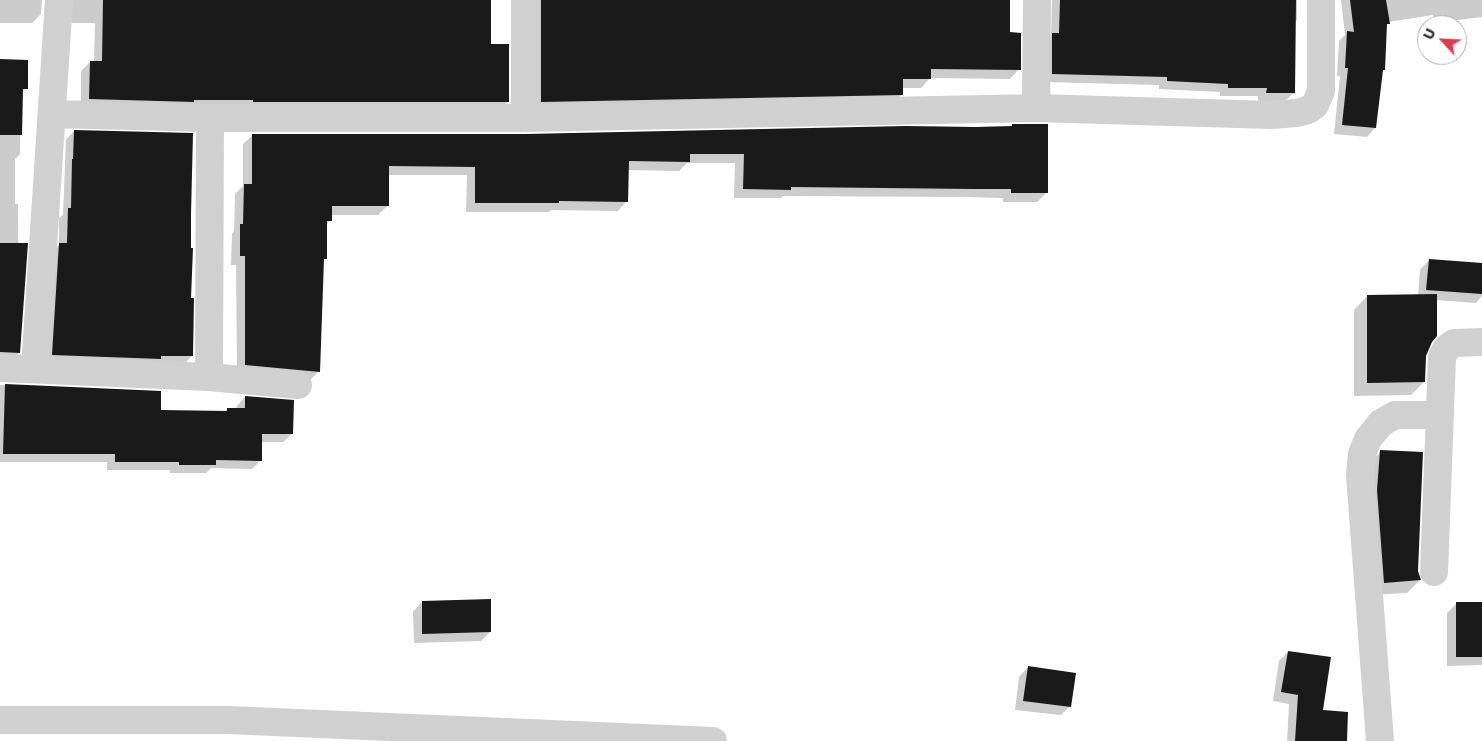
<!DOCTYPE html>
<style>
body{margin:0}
#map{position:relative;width:1482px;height:741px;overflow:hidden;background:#fff;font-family:"Golos Text",sans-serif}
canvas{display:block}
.north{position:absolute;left:1417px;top:15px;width:50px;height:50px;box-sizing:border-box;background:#fff;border:1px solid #adadad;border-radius:50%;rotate:295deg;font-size:14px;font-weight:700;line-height:20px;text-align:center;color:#333}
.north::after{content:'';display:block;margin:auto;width:18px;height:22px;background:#e63946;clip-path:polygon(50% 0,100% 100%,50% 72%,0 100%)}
</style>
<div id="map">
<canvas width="1482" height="741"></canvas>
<div class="north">U</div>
</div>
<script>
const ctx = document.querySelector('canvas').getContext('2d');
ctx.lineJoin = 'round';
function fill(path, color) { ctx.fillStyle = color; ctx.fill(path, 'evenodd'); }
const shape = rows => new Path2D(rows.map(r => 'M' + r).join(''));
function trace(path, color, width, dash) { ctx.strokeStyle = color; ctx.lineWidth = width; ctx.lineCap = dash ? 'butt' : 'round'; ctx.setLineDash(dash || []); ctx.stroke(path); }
const shadow = shape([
 [0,0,42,0,41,14,32,23,0,23],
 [63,0,490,0,489,45,508,102,499,111,81,108,81,71,90,62,94,62,95,23,65,23],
 [529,0,1009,0,1008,34,1019,69,1010,79,930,78,921,88,902,88,902,94,892,104,532,111],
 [1052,0,1297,0,1297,20,1295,22,1294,93,1285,101,1258,101,1258,96,1220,96,1220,92,1159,89,1159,85,1044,82,1044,43,1051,36],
 [1341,0,1482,0,1482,17,1434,23,1433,15,1388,22,1386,26,1383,70,1381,72,1375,128,1367,137,1334,134,1340,76,1337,76,1339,41,1345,35],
 [0,60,26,88,21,93,20,154,15,159,15,204,18,204,19,353,10,361,0,361],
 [906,127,1046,193,1037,202,1003,202,1003,198,965,197,783,196,781,198,734,198,735,163,687,163,679,171,628,170,627,201,618,211,551,210,549,212,466,212,467,175,388,175,387,206,378,215,330,215,330,221,326,225,325,259,322,262,319,371,310,380,237,373,236,265,231,265,232,234,234,231,235,194,243,186,243,144,253,135,525,135],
 [74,131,190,299,192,356,183,365,43,363,51,253,59,245,59,218,63,215,66,140],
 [1429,260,1482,264,1482,296,1476,303,1435,300,1431,341,1425,356,1424,382,1411,395,1354,396,1354,310,1367,296,1418,296,1420,270],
 [0,385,160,392,160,411,224,412,227,409,237,409,237,406,245,397,292,434,283,442,261,442,261,460,252,469,211,468,206,473,170,473,170,470,107,470,107,462,0,462],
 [1381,452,1420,580,1407,593,1371,595,1367,465],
 [422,602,490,632,481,641,414,643,413,612],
 [1457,603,1482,603,1482,665,1447,666,1447,613],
 [1288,652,1322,711,1345,741,1287,741,1289,704,1273,701,1279,661],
 [1028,667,1070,706,1061,715,1015,710,1019,677]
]);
const building = shape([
 [103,0,491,0,491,44,509,44,509,102,253,102,253,100,194,100,194,102,89,99,90,61,102,61],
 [541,0,1010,0,1010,32,1021,33,1021,70,931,69,931,79,903,79,903,95,541,102],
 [1060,0,1296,0,1295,93,1266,93,1267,88,1228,88,1228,84,1167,81,1167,77,1052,74,1052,33,1059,33],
 [1350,0,1386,0,1390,24,1387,24,1385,70,1383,70,1376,128,1342,125,1348,68,1345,68,1347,31,1354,32],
 [0,59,28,60,28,89,23,89,22,135,0,135],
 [1012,124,1048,124,1048,193,1011,193,1011,189,975,189,791,187,791,190,743,189,744,154,690,154,690,162,629,161,628,202,559,201,559,203,475,203,475,167,389,166,389,206,332,206,332,221,327,221,327,259,324,259,320,372,245,365,245,256,240,256,240,224,243,224,244,184,252,184,252,134,525,134,906,126,976,127,1012,126],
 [74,130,193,133,191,214,191,248,193,248,191,298,194,298,193,356,161,356,161,359,52,355,59,243,67,243,68,208,71,208,72,159,73,159],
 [0,243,28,243,20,353,0,352],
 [1429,259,1482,263,1482,294,1426,290],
 [1437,294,1437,336,1432,342,1426,356,1425,382,1367,383,1367,295],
 [5,384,161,391,161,410,227,411,227,408,245,408,245,396,294,400,293,434,262,434,262,461,216,460,216,465,179,465,179,462,115,462,115,454,3,454],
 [1380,450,1423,452,1418,571,1421,580,1384,583,1377,490],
 [491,599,491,632,422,634,422,601],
 [1456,602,1482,602,1482,657,1456,657],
 [1288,651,1331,657,1323,710,1348,712,1347,741,1295,741,1298,695,1281,692],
 [1028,666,1076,673,1071,707,1023,701]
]);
const minor = shape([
 [525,0,525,118],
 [1036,108,1037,0],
 [52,114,210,118,525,118,1036,108,1271,115,1297,113,1308,110,1315,105,1321,91,1321,0],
 [0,368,209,377,298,385],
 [35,369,59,0],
 [209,377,210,118],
 [1434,572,1442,357,1446,349,1454,343,1482,342],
 [0,720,228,720,713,741],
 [1380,741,1360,475,1362,454,1368,439,1381,423,1395,415,1440,415]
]);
fill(shadow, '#0003');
fill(building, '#1a1a1a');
trace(minor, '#d0d0d0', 28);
</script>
